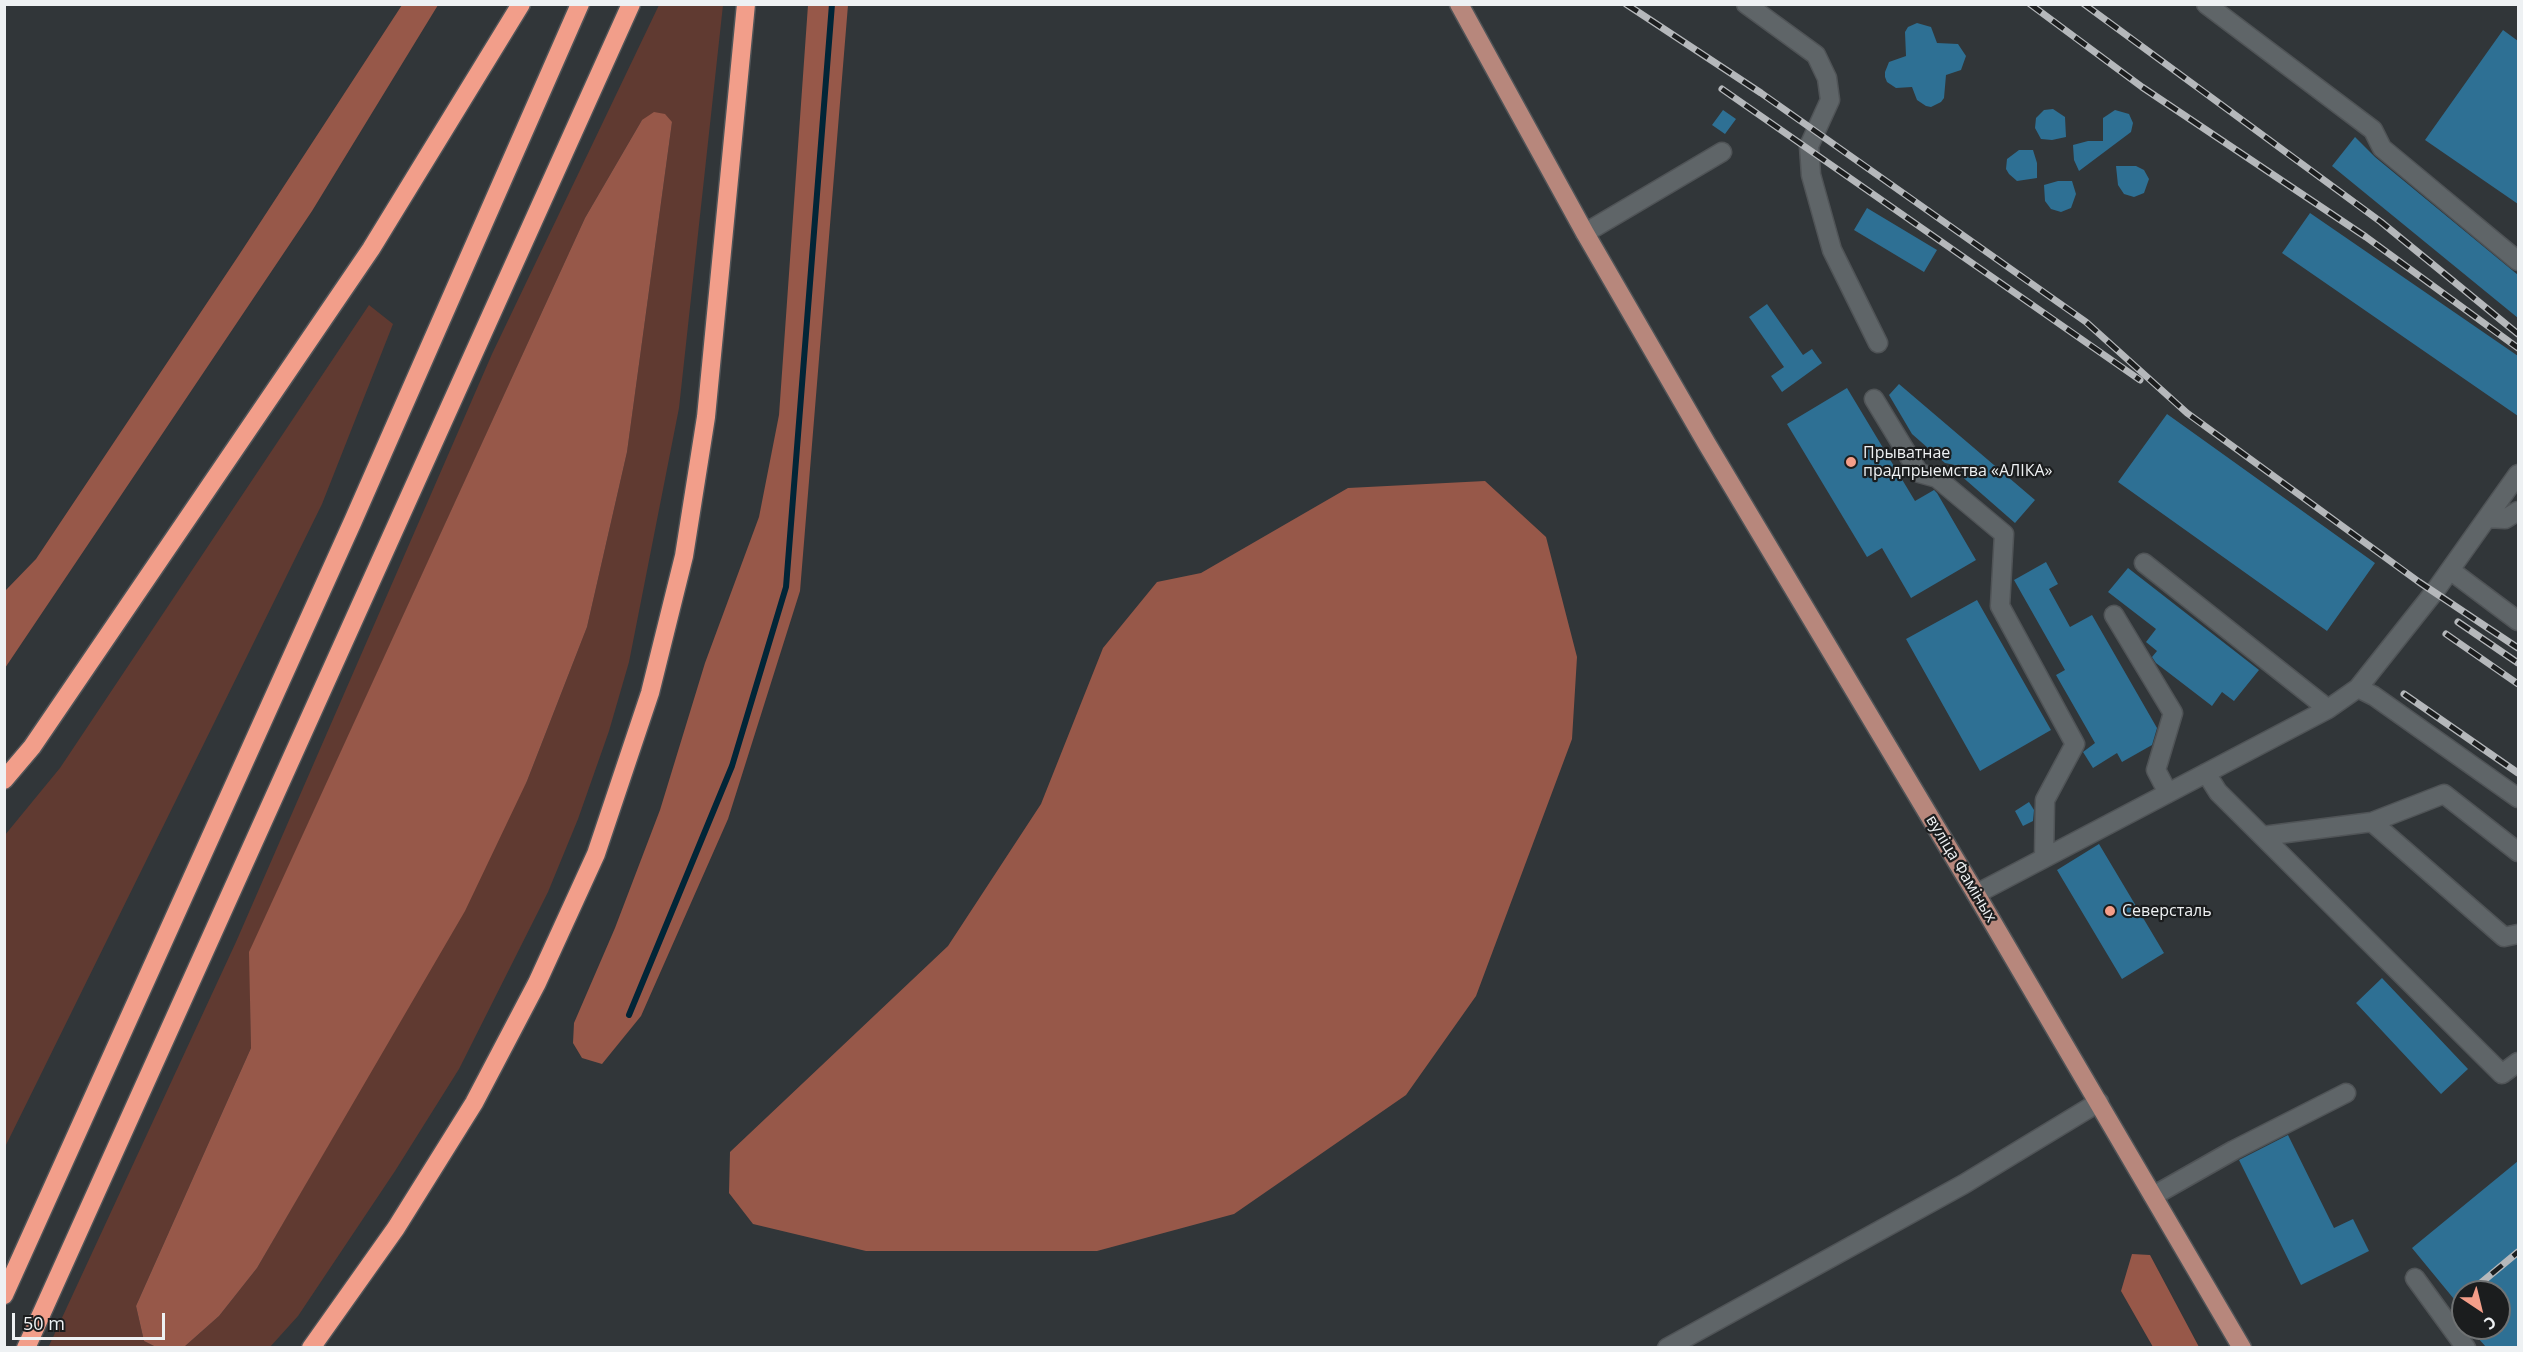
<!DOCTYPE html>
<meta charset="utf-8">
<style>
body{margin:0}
#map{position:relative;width:2523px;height:1352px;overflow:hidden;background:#313639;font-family:"Open Sans",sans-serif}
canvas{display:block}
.frame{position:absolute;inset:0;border:6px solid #eef1f3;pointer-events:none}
.north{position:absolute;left:2451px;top:1280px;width:60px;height:60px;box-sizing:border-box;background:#1b1d1e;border:2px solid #6f7273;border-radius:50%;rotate:145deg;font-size:16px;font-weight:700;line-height:24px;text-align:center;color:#eef1f3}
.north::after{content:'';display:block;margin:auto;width:21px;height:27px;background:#f49e89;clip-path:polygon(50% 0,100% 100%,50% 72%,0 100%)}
.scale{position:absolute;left:12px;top:1313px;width:153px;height:27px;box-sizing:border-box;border:3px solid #eef1f3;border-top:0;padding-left:8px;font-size:18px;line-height:21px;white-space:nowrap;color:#eef1f3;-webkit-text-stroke:4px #1b1d1e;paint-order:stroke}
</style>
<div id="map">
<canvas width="2523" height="1352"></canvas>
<div class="frame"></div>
<div class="north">С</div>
<div class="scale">50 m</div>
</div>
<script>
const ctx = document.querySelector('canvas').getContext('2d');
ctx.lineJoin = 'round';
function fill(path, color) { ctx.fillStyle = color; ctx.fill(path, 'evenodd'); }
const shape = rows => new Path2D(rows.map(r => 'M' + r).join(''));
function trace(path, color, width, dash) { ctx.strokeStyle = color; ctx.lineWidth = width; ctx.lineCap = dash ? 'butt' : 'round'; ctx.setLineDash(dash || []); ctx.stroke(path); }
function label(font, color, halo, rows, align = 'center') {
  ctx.font = font + ' "Open Sans",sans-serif'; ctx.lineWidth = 4.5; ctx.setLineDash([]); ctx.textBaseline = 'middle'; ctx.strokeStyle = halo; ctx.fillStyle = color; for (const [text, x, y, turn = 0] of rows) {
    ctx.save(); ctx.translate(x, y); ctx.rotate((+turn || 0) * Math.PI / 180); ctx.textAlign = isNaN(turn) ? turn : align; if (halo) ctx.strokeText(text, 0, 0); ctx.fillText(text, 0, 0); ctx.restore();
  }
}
const green = shape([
 [659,5,723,5,679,408,629,662,609,731,578,819,548,892,459,1069,395,1171,298,1316,270,1347,184,1347,219,1316,257,1268,323,1154,527,781,587,627,627,452,672,122,642,120,585,218,250,951,251,1048,136,1306,144,1341,156,1347,48,1348,236,942,492,354],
 [369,305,393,324,322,504,5,1147,5,835,60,768]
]);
const forest = shape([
 [402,5,438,5,312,211,5,668,5,591,36,559,239,255],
 [808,5,848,5,800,591,728,819,641,1016,602,1064,582,1058,573,1043,574,1023,615,928,660,810,705,663,759,517,779,415],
 [654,112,665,114,672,122,627,452,587,627,527,781,465,911,257,1268,219,1316,184,1347,156,1347,144,1341,136,1306,251,1048,249,952,585,218,642,120],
 [1485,481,1546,537,1577,657,1572,739,1476,996,1406,1095,1234,1214,1097,1251,866,1251,753,1224,729,1193,730,1152,948,946,1041,804,1103,648,1157,582,1201,573,1348,488],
 [2132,1254,2150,1255,2199,1347,2153,1347,2121,1291]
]);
const stream = shape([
 [629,1015,732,766,786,587,832,4]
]);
const building = shape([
 [1917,23,1931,27,1937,43,1958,44,1966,56,1961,70,1946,75,1944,98,1941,102,1931,107,1926,106,1917,100,1912,87,1896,88,1887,82,1885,77,1885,72,1889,62,1906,56,1905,32,1908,27],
 [2503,30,2518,41,2518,204,2425,140],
 [2053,109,2065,117,2066,137,2052,140,2041,139,2035,128,2036,118,2044,110],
 [1723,110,1736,119,1725,134,1712,125],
 [2115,110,2129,114,2133,123,2131,132,2079,171,2074,160,2073,145,2088,141,2103,141,2103,118],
 [2355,137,2375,157,2518,275,2518,318,2332,166],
 [2019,150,2033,150,2037,163,2037,178,2017,181,2009,174,2006,169,2007,159],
 [2116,166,2136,166,2144,170,2149,179,2144,193,2134,197,2124,194,2118,185],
 [2058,181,2072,181,2076,194,2071,208,2061,212,2051,209,2045,201,2044,185],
 [1867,208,1937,250,1924,272,1854,230],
 [2310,213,2518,356,2518,416,2282,253],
 [1767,304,1803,355,1812,349,1822,363,1782,392,1771,376,1784,367,1749,317],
 [1899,384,2035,500,2015,523,1959,474,1969,468,1945,463,1912,434,1889,395],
 [1847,388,1915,501,1934,490,1937,493,1976,560,1911,598,1882,548,1867,557,1787,424],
 [2167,414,2375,563,2327,631,2118,482],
 [2046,562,2058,584,2049,589,2070,627,2092,615,2157,728,2152,745,2122,762,2117,753,2093,768,2083,752,2095,743,2056,675,2065,670,2014,580],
 [2128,568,2259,670,2234,701,2222,692,2212,706,2156,663,2152,657,2157,651,2146,642,2156,629,2108,592],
 [1977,600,2051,730,1980,771,1906,639],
 [2029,802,2034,810,2033,821,2023,826,2015,811],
 [2099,844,2164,953,2122,979,2057,870],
 [2382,978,2468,1069,2441,1094,2356,1003],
 [2288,1135,2334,1228,2353,1219,2369,1251,2301,1285,2239,1160],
 [2518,1161,2518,1347,2486,1347,2469,1328,2499,1328,2499,1292,2463,1292,2463,1310,2412,1248]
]);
const minor = shape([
 [1746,4,1816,55,1827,78,1830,100,1809,146,1811,175,1832,250,1878,343],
 [2206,4,2373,130,2382,148,2518,261],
 [1585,233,1722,152],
 [1874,399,1919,473,1937,478,2004,534,2000,606,2075,744,2045,800,2044,858],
 [2487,518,2505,519,2518,511],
 [2144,563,2328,709],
 [2450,570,2518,621],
 [2114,615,2173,713,2156,770,2168,793],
 [2358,688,2374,696,2518,798],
 [2206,773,2218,792,2502,1074,2518,1062],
 [2372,822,2504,937,2518,934],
 [2263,836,2372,822,2444,794,2518,852],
 [1976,894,2328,709,2358,688,2435,591,2518,474],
 [2153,1196,2234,1150,2346,1093],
 [2415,1278,2466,1348],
 [1667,1348,1964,1184,2099,1102]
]);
const major = shape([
 [1459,4,1585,233,1707,444,1976,894,2242,1348]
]);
const highway = shape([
 [4,780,32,747,371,249,521,4],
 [4,1295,353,521,580,4],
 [26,1348,631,4],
 [311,1348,396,1228,474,1103,537,983,596,854,650,693,684,556,706,417,746,4]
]);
const rail = shape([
 [1626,4,1761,93,2086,322,2187,413,2419,582,2518,648],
 [2030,4,2142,87,2366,237,2518,348],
 [2084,4,2381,222,2518,334],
 [1722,89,2140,380],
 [2458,622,2518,663],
 [2446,634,2518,684],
 [2404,694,2518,773],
 [2470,1292,2518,1252]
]);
const markers = [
 [1851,462,6,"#f49e89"],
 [2110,911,6,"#f49e89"]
];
const poiNames = [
 ["Прыватнае",1863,453],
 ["прадпрыемства «АЛІКА»",1863,471],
 ["Северсталь",2122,911]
];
const streetNames = [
 ["вуліца Фаміных",1961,869,59]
];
fill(green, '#603a31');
fill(forest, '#975849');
trace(stream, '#012537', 6);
fill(building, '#2e7094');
trace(minor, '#505457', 21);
trace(major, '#505457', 21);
trace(highway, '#505457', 21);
trace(minor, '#5f6568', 18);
trace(major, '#b7877c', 18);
trace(highway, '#f29e8a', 18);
trace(rail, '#b5b8bb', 7);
trace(rail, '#1b1d1e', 4.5, [14]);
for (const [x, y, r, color] of markers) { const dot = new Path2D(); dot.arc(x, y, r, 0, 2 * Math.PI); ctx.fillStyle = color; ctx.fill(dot); trace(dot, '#1b1d1e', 2); }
label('16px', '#eef1f3', '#1b1d1e', poiNames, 'left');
label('16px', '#eef1f3', '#1b1d1e', streetNames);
</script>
